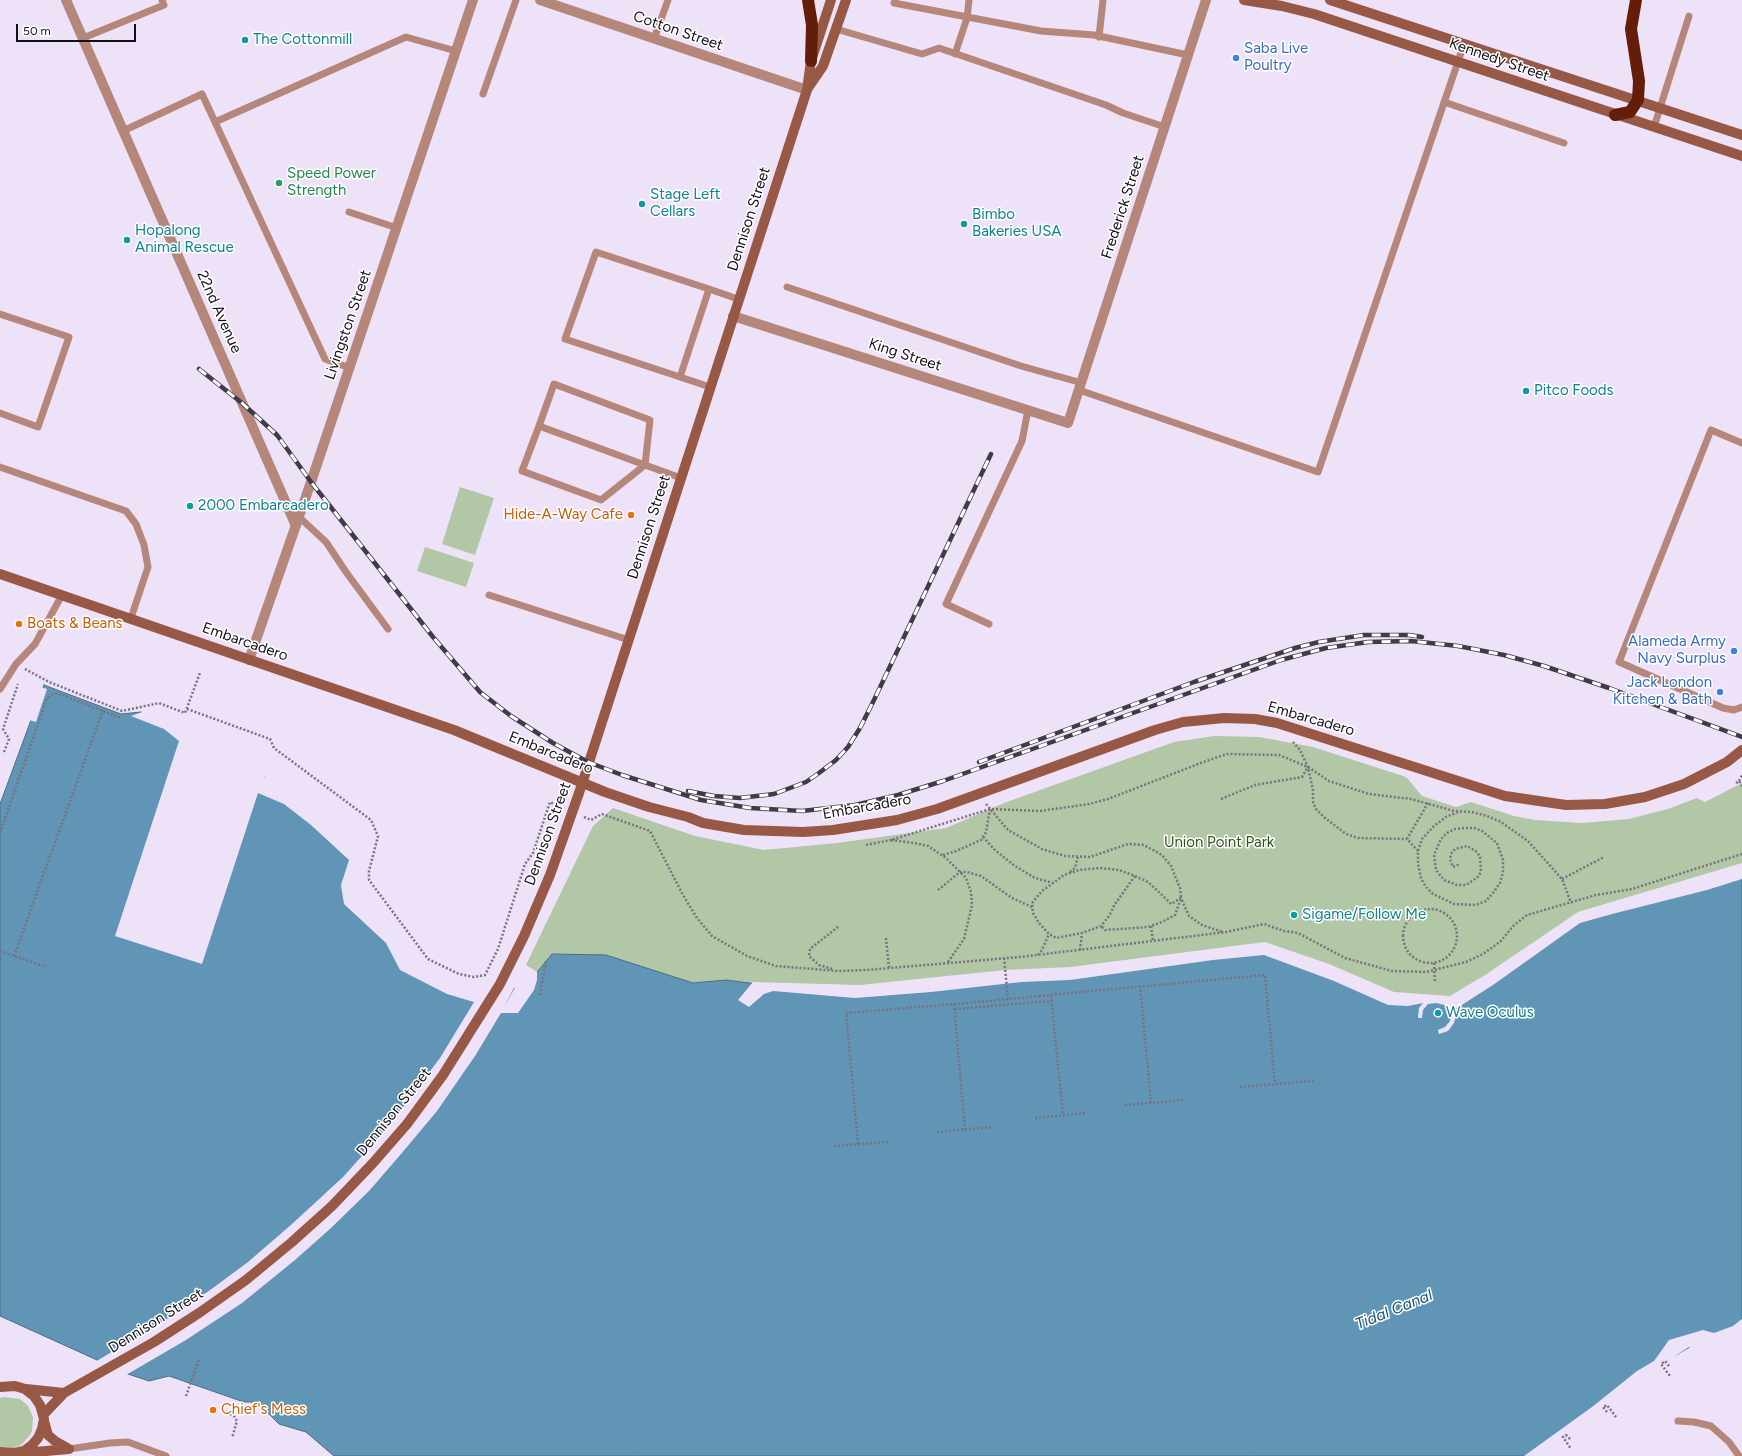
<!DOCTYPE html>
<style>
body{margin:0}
#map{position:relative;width:1742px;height:1456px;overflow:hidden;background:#eee2f9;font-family:Figtree,sans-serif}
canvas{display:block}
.scale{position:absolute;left:16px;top:24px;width:120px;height:18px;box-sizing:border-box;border:2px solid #130f17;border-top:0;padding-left:5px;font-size:12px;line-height:14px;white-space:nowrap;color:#130f17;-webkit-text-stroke:3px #fff;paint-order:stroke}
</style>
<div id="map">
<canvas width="1742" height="1456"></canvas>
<div class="scale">50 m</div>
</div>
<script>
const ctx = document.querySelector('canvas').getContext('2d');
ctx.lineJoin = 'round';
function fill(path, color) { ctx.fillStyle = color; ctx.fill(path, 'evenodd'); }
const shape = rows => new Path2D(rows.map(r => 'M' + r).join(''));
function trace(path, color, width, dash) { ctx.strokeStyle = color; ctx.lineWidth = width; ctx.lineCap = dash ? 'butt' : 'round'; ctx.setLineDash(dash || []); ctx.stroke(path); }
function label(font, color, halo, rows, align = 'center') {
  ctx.font = font + ' Figtree,sans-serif'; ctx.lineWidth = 3; ctx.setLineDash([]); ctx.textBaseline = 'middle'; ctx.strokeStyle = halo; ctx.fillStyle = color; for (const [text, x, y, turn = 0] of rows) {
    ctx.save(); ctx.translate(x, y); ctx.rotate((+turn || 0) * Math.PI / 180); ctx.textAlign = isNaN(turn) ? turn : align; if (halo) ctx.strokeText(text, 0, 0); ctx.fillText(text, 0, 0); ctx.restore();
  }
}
const green = shape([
 [460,487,494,498,475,555,442,544],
 [425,547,474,563,466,587,417,571],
 [1214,736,1259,737,1313,747,1403,776,1407,778,1422,796,1456,807,1471,802,1514,816,1535,820,1582,823,1629,819,1668,809,1697,798,1705,802,1742,783,1742,865,1451,998,749,1016,537,972,526,965,593,826,613,808,695,836,764,850,837,843,946,828,1004,803,1174,742],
 [4,1397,20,1399,28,1406,33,1417,32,1431,30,1435,21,1445,14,1448,0,1447,0,1398]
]);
const water = shape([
 [44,685,121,714,141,712,167,724,293,793,359,855,351,895,412,968,487,992,525,987,552,954,606,955,693,983,726,980,764,985,860,987,1070,969,1265,944,1393,994,1451,998,1579,914,1742,865,1742,1338,1695,1344,1676,1355,1556,1456,334,1456,306,1432,279,1424,257,1402,244,1402,169,1376,149,1381,128,1374,0,1316,0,804,44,685]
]);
const pier = shape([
 [41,687,47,689,36,722,29,720],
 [145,711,264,775,264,777,276,781,295,792,360,854,353,894,388,928,413,966,487,990,515,986,503,1009,516,986,524,985,535,971,537,972,537,980,534,990,518,1013,501,1013,475,1056,437,1111,401,1154,369,1191,331,1228,295,1260,242,1303,186,1340,126,1375,95,1362,175,1314,213,1288,248,1262,292,1224,343,1177,388,1127,440,1058,474,1002,447,994,400,970,386,943,344,904,341,885,349,860,311,825,284,804,258,793,202,964,115,936,179,741,164,729,131,716],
 [1742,863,1742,879,1707,890,1612,914,1580,923,1493,985,1457,1008,1453,1007,1456,1014,1454,1023,1448,1031,1439,1034,1438,1030,1445,1027,1450,1021,1451,1014,1445,1005,1436,1003,1428,1004,1423,1010,1422,1018,1418,1018,1419,1008,1423,1003,1408,1006,1388,1005,1334,981,1264,955,1213,960,1070,980,1021,982,931,992,855,998,773,991,764,994,749,1007,738,1000,753,982,860,985,1005,970,1070,967,1265,942,1329,964,1394,992,1450,996,1485,975,1578,912],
 [1742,1319,1742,1340,1723,1350,1695,1346,1691,1349,1689,1347,1675,1356,1676,1358,1665,1368,1664,1375,1560,1456,1524,1456,1592,1407,1637,1371,1654,1361,1669,1340,1703,1330,1714,1333,1733,1326]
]);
const path = shape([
 [25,669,49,682,122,711,159,703,185,713,200,673],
 [187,709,270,739,274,748,371,820,378,836,369,871,369,880,428,959,459,974,474,977,485,975,498,949,525,864,533,853,550,802,561,807],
 [1293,742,1300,750,1308,767,1313,790,1313,802,1316,809,1325,818,1346,834,1358,838,1407,839],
 [4,752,9,739,3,729,18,684],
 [1739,781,1742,775],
 [1736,783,1739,781,1742,786],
 [1221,799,1255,785,1302,777,1308,767],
 [986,804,1008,830,1042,849,1065,856,1090,857,1128,844,1144,845,1162,855,1171,866,1180,888,1181,898,1175,915,1162,922,1148,927,1105,930,1101,926],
 [1458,812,1446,817,1434,826,1422,839,1418,851,1418,864,1421,878,1426,887,1433,894,1454,904,1476,905,1486,901,1493,893,1500,883,1503,872,1503,860,1497,843,1482,831,1474,828,1464,828,1455,829,1447,833,1441,839,1434,855,1436,870,1444,880,1457,885,1466,885,1472,881,1479,876,1481,871,1480,857,1477,852,1467,846,1455,849,1451,854,1450,859,1453,867,1460,864],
 [584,817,591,820,602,814,650,831,683,895,697,918,712,936,747,956,776,966,838,971,866,970,1020,957,1226,932,1264,924,1284,931,1298,933,1345,958,1392,971,1426,972,1466,962,1483,954,1501,941,1513,926,1527,915,1596,895,1632,889,1742,854],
 [0,833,47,698,57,693,121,718],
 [983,837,995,850,1015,866,1035,878,1053,883],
 [866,845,891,840],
 [1418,851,1407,839,1428,803],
 [943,855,956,851,981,840,986,832,990,809],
 [1070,872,1075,868,1078,856],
 [1135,876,1115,904,1109,916,1101,926,1082,933,1056,938,1049,934,1039,923,1033,913,1032,903,1042,891,1064,875,1079,870,1100,868,1119,870,1135,876,1148,882,1161,894,1171,904,1181,898,1189,916,1202,925,1223,932],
 [1562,879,1604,857],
 [938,890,960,872,967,872,981,876,1012,898,1032,907],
 '1403 936a27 27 0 1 1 54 0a27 27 0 1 1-54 0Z',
 [1151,926,1153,941],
 [886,938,889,968],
 [1080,950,1082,933],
 [0,951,46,967],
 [1038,955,1042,950,1049,934],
 [14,956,103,710],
 [1004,958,1008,999],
 [948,962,964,939,972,905,971,892,966,878,946,858,928,846,914,843,891,840,990,809,1040,811,1089,804,1108,799,1206,761,1227,754,1279,755,1308,767,1329,781,1369,794,1411,799,1454,811,1472,812,1487,816,1501,822,1528,841,1562,879,1571,903],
 [1434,963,1435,982],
 [832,969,819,965,809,956,810,949,839,926],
 [1140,986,1151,1103],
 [540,995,546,961],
 [1039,996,1265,975,1275,1084],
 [1051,996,1063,1115],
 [966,1003,1040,996],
 [954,1004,965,1130],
 [955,1009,1052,1001],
 [1240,1087,1314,1081],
 [1125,1105,1184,1100],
 [1035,1118,1085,1113],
 [937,1132,992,1127],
 [858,1144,846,1013,967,1003],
 [834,1146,888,1142],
 [1669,1366,1665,1361,1661,1364,1670,1376],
 [186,1396,199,1359],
 [1607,1412,1603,1407,1607,1405,1616,1417],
 [230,1414,234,1416,237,1421,232,1438],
 [1570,1439,1566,1435,1563,1437,1571,1449]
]);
const lane = shape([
 [894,3,1041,31,1094,35,1188,55],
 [836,29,922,54,939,48,1106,105,1123,113,1165,127],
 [1099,37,1103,0],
 [83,38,164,5,162,0],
 [654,39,668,0],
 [955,54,967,18,969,0],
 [483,94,516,0],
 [1444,102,1564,143],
 [215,122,406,37,456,51],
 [1654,127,1689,16],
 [123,131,202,94,325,359,350,368],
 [349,212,397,228],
 [787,287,1021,366,1082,383],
 [709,289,738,299],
 [0,314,69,337,38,427,0,413],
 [680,377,709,289,596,252,565,339,680,377,710,387],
 [1079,390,1318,472,1464,44],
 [539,426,554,384,650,420,645,465,601,500,522,471,539,426,645,465,681,478],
 [1742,443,1711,430,1619,662,1723,708,1734,710,1742,707],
 [0,467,126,511,136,524,144,545,148,567,131,618],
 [299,517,326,542,346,572,388,629],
 [489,595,629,640],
 [989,624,946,604,1022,441,1028,410],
 [0,689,16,664,35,644,62,595],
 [1678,1421,1694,1422,1711,1426,1729,1442,1739,1456],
 [69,1449,110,1443,128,1442,166,1456]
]);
const street = shape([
 [66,0,296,526],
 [540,0,807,90],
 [733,316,1068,423,1206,0],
 [249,660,311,482,473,0]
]);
const secondary = shape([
 [1244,0,1282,6,1314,14,1742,156],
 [1330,0,1742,135],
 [808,88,823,66,846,0],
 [0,574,454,730,605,792,649,807,688,817,703,823,744,830,803,832,833,830,897,820,937,809,1155,730,1183,722,1224,718,1255,719,1277,723,1505,796,1566,805,1605,804,1645,797,1684,784,1727,762,1742,750],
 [0,1387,15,1386,25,1389,34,1396,40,1405,44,1419,42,1429,38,1438,32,1445,24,1451,15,1453,0,1452],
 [26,1389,64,1393],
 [43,1415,64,1393,154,1342,199,1313,246,1280,292,1242,332,1206,373,1163,407,1124,443,1075,500,984,524,936,550,875,579,793,807,90,811,61,831,0],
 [44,1421,48,1435,55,1441,69,1449],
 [23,1453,69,1449]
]);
const highway = shape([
 [808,0,812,25,811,61],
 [1615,115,1630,112,1638,100,1639,81,1631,29,1636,0]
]);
const rail = shape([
 [199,369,242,403,277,435,311,482,433,637,480,692,511,716,553,743,588,762,622,775,701,800,750,808,802,811,855,805,898,795,943,781,1281,660,1326,648,1368,642,1411,641,1458,646,1504,655,1544,666,1609,688,1742,737],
 [979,762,1194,682,1295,648,1319,642,1364,635,1409,635,1422,637],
 [688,791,714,796,740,798,774,794,806,782,819,773,836,760,848,747,860,728,874,700,991,454]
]);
const markers = [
 [245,40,4,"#0f9aa8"],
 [1236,58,4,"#3f7fe0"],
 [279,183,4,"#2e9e5b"],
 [642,204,4,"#0f9aa8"],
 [964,224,4,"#0f9aa8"],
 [127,240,4,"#0f9aa8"],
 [1526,391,4,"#0f9aa8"],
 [190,506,4,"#0f9aa8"],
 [631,515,4,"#e8710a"],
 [19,624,4,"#e8710a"],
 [1734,651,4,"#3f7fe0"],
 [1720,692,4,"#3f7fe0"],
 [1294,915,4,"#0f9aa8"],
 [1438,1013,4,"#0f9aa8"],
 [213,1410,4,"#e8710a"]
];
const streetNames = [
 ["Cotton Street",678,31,19],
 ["Kennedy Street",1499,60,19],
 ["Frederick Street",1123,207,-72],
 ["Dennison Street",749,219,-72],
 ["22nd Avenue",219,312,66],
 ["Livingston Street",348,325,-71],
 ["King Street",905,355,18],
 ["Dennison Street",649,527,-72],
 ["Embarcadero",245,642,19],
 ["Embarcadero",1311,719,16],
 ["Embarcadero",551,753,22],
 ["Embarcadero",867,807,-10],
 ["Dennison Street",548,834,-70],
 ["Dennison Street",394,1112,-51],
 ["Dennison Street",156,1321,-32]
];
const cultureNames = [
 ["The Cottonmill",253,40],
 ["Stage Left",650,195],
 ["Cellars",650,212],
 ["Bimbo",972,215],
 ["Bakeries USA",972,232],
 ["Hopalong",135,231],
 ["Animal Rescue",135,248],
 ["Pitco Foods",1534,391],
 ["2000 Embarcadero",198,506],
 ["Sigame/Follow Me",1302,915],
 ["Wave Oculus",1446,1013]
];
const shopNames = [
 ["Saba Live",1244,49,"left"],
 ["Poultry",1244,66,"left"],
 ["Alameda Army",1726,642],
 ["Navy Surplus",1726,659],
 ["Jack London",1712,683],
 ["Kitchen & Bath",1712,700]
];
const leisureNames = [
 ["Speed Power",287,174],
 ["Strength",287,191]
];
const foodNames = [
 ["Hide-A-Way Cafe",623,515,"right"],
 ["Boats & Beans",27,624],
 ["Chief's Mess",221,1410]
];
const parkNames = [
 ["Union Point Park",1219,843]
];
const waterNames = [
 ["Tidal Canal",1394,1310,-22]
];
fill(green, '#b1c7a6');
fill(water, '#6195b5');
trace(water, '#4a6d86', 1);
fill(pier, '#eee2f9');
trace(path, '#797180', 2.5, [2, 2]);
trace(lane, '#b5877b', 7);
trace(street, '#b5877b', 10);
trace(secondary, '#985846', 10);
trace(highway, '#631d09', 12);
trace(rail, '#413b46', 4.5);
trace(rail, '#fff', 3, [9]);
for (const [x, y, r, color] of markers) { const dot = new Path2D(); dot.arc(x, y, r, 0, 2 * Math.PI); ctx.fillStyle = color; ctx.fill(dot); trace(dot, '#fff', 1.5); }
label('15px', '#130f17', '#fff', streetNames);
label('15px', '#0d838f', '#fff', cultureNames, 'left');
label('15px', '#366cbe', '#fff', shopNames, 'right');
label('15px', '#27864d', '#fff', leisureNames, 'left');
label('15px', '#c56008', '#fff', foodNames, 'left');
label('15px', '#2c5414', '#fff', parkNames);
label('italic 16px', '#145575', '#fff', waterNames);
</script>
